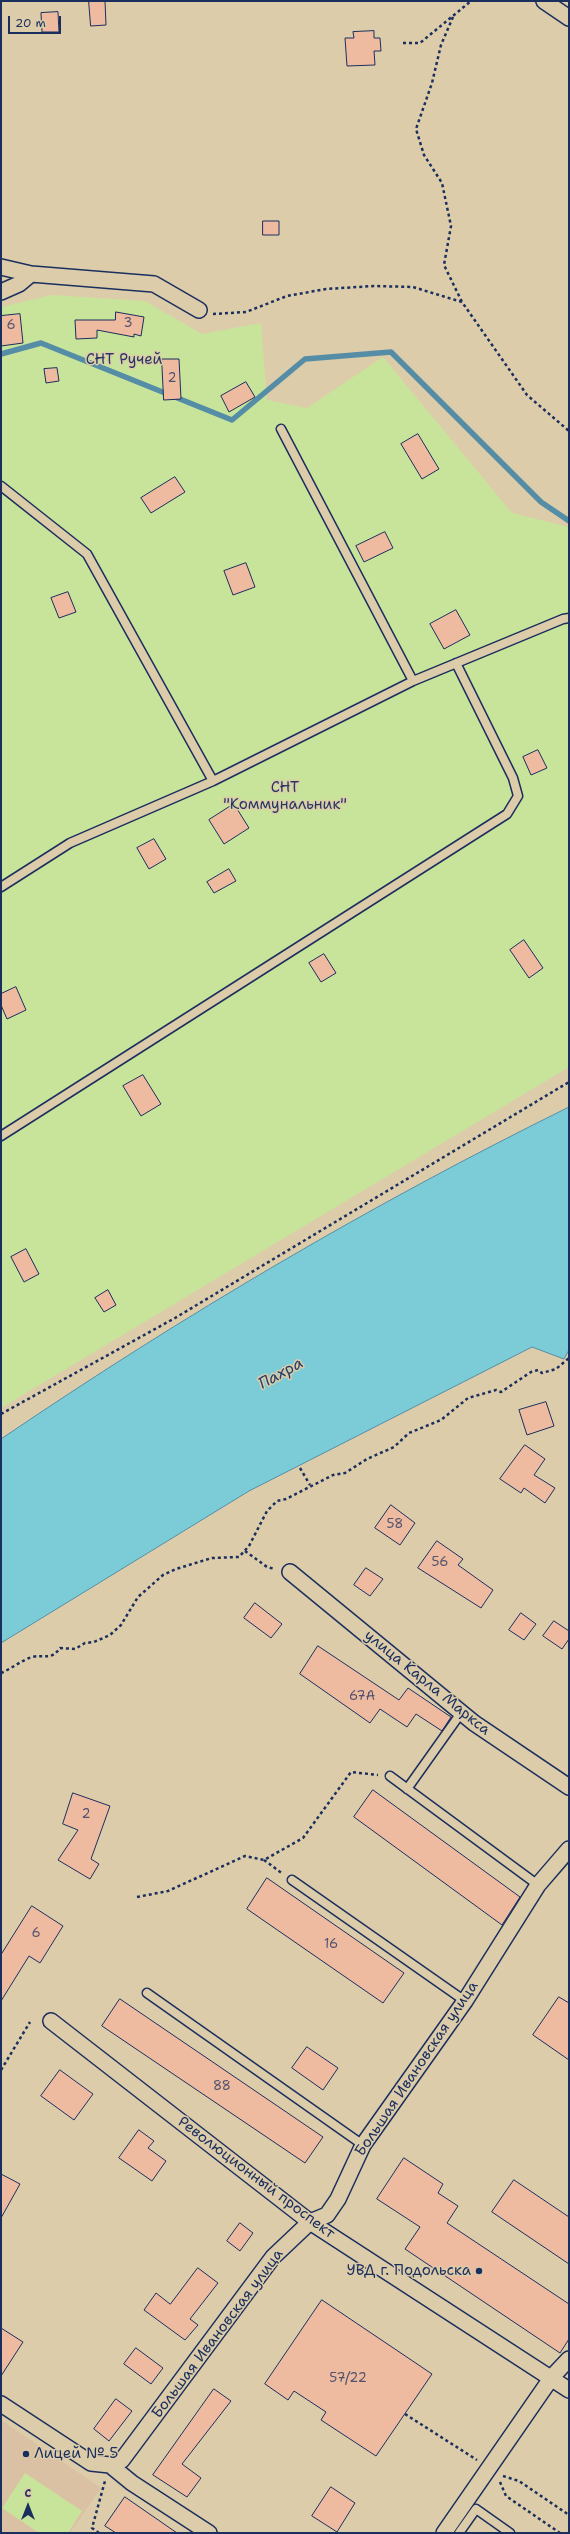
<!DOCTYPE html>
<meta charset="utf-8">
<style>
body{margin:0}
#map{position:relative;width:570px;height:2534px;overflow:hidden;background:#ddcca9;font-family:"Shantell Sans",sans-serif}
canvas{display:block}
.frame{position:absolute;inset:0;border:2px solid #1b2f5e;pointer-events:none}
.north{position:absolute;left:8px;top:2486px;width:40px;height:40px;-webkit-text-stroke:3px #ddcca9;paint-order:stroke;rotate:0deg;font-size:11px;font-weight:700;line-height:16px;text-align:center;color:#1b2f5e}
.north::after{content:'';display:block;margin:auto;width:14px;height:18px;background:#1b2f5e;clip-path:polygon(50% 0,100% 100%,50% 72%,0 100%)}
.scale{position:absolute;left:8px;top:16px;width:53px;height:18px;box-sizing:border-box;border:2px solid #1b2f5e;border-top:0;padding-left:5px;font-size:12px;line-height:14px;white-space:nowrap;color:#1b2f5e;-webkit-text-stroke:3px #ddcca9;paint-order:stroke}
</style>
<div id="map">
<canvas width="570" height="2534"></canvas>
<div class="frame"></div>
<div class="north">С</div>
<div class="scale">20 m</div>
</div>
<script>
const ctx = document.querySelector('canvas').getContext('2d');
ctx.lineJoin = 'round';
function fillPath(path, color) {
  ctx.fillStyle = color;
  ctx.fill(path, 'evenodd');
}
function strokePath(path, color, width, dash) {
  ctx.strokeStyle = color;
  ctx.lineWidth = width;
  ctx.lineCap = dash ? 'butt' : 'round';
  ctx.setLineDash(dash || []);
  ctx.stroke(path);
}
function drawText(font, color, halo, rows, align = 'center') {
  ctx.font = font + ' "Shantell Sans",sans-serif';
  ctx.lineWidth = 3;
  ctx.setLineDash([]);
  ctx.textBaseline = 'middle';
  ctx.strokeStyle = halo;
  ctx.fillStyle = color;
  for (const [text, x, y, turn = 0] of rows) {
    ctx.save();
    ctx.translate(x, y);
    ctx.rotate((+turn || 0) * Math.PI / 180);
    ctx.textAlign = isNaN(turn) ? turn : align;
    if (halo) ctx.strokeText(text, 0, 0);
    ctx.fillText(text, 0, 0);
    ctx.restore();
  }
}
fillPath(new Path2D(`
 M 1,2420 L 101,2488 L 70,2533 L 1,2533 Z`), '#dac1a3');
fillPath(new Path2D(`
 M 52,295 L 145,301 L 202,334 L 261,323 L 267,400 L 307,408 L 383,357 L 512,513 L 569,527 L 569,1067 L 1,1408 L 1,307 Z
 M 25,2473 L 82,2511 L 68,2533 L 39,2533 L 2,2508 Z`), '#c8e49b');
const water = new Path2D(`
 M 569,1107 L 569,1350 L 564,1359 L 532,1347 L 249,1491 L 1,1643 L 1,1439 C 182,1316 372,1204 569,1107 Z`);
fillPath(water, '#7cccd8');
strokePath(water, '#558da7', 1);
strokePath(new Path2D(`
 M 1,354 L 41,343 L 232,420 L 305,359 L 391,352 L 541,502 L 569,521`), '#558da7', 5.5);
const building = new Path2D(`
 M 89,1 L 105,1 L 106,25 L 91,26 Z
 M 58,12 L 59,32 L 42,32 L 41,13 Z
 M 374,31 L 374,38 L 380,38 L 381,51 L 374,51 L 375,65 L 347,66 L 345,38 L 354,38 L 353,32 Z
 M 263,221 L 279,221 L 279,235 L 263,235 Z
 M 116,312 L 144,317 L 141,336 L 134,334 L 134,337 L 97,330 L 97,338 L 76,339 L 75,320 L 115,320 Z
 M 20,314 L 23,343 L 1,346 L 1,316 Z
 M 162,359 L 179,359 L 181,399 L 164,400 Z
 M 57,368 L 59,381 L 46,383 L 44,369 Z
 M 246,382 L 255,397 L 229,412 L 221,396 Z
 M 418,434 L 439,469 L 422,479 L 401,444 Z
 M 175,477 L 185,492 L 151,513 L 141,498 Z
 M 385,532 L 393,548 L 364,562 L 356,546 Z
 M 246,563 L 255,587 L 233,595 L 224,571 Z
 M 68,592 L 76,612 L 59,618 L 51,598 Z
 M 456,610 L 470,635 L 444,649 L 430,624 Z
 M 538,750 L 547,768 L 531,775 L 523,757 Z
 M 234,804 L 249,828 L 224,844 L 209,820 Z
 M 154,839 L 166,859 L 149,869 L 137,848 Z
 M 229,869 L 236,881 L 214,893 L 207,882 Z
 M 524,940 L 543,968 L 529,978 L 510,950 Z
 M 324,954 L 336,973 L 321,982 L 309,963 Z
 M 16,987 L 26,1010 L 7,1019 L 1,1005 L 1,994 Z
 M 143,1075 L 161,1104 L 141,1116 L 123,1086 Z
 M 26,1249 L 39,1274 L 24,1282 L 11,1257 Z
 M 108,1290 L 116,1305 L 104,1312 L 95,1298 Z
 M 546,1402 L 554,1426 L 527,1435 L 519,1410 Z
 M 525,1445 L 545,1459 L 534,1475 L 555,1488 L 545,1503 L 524,1488 L 521,1493 L 500,1479 Z
 M 391,1505 L 415,1523 L 400,1545 L 375,1528 Z
 M 437,1541 L 463,1559 L 458,1565 L 493,1590 L 481,1608 L 418,1568 Z
 M 366,1568 L 383,1579 L 370,1596 L 354,1585 Z
 M 255,1603 L 282,1624 L 271,1638 L 244,1618 Z
 M 521,1613 L 536,1624 L 524,1640 L 509,1630 Z
 M 554,1621 L 569,1631 L 569,1639 L 562,1649 L 543,1636 Z
 M 318,1646 L 399,1700 L 408,1688 L 451,1717 L 442,1731 L 416,1714 L 407,1727 L 380,1709 L 370,1723 L 300,1674 Z
 M 373,1790 L 520,1897 L 502,1925 L 354,1817 Z
 M 73,1793 L 110,1806 L 91,1859 L 99,1864 L 90,1879 L 58,1860 L 78,1830 L 63,1824 Z
 M 267,1878 L 404,1973 L 383,2003 L 247,1909 Z
 M 32,1906 L 63,1926 L 40,1963 L 29,1956 L 1,2001 L 1,1955 Z
 M 559,1997 L 569,2003 L 569,2060 L 533,2035 Z
 M 120,1999 L 323,2137 L 305,2163 L 102,2026 Z
 M 307,2047 L 338,2068 L 323,2090 L 292,2068 Z
 M 60,2070 L 93,2094 L 74,2120 L 41,2096 Z
 M 139,2130 L 154,2141 L 148,2148 L 166,2161 L 152,2181 L 119,2158 Z
 M 404,2158 L 443,2184 L 438,2193 L 458,2206 L 447,2223 L 569,2304 L 569,2339 L 560,2353 L 405,2249 L 420,2227 L 377,2199 Z
 M 1,2174 L 20,2184 L 1,2218 Z
 M 514,2180 L 569,2217 L 569,2264 L 492,2212 Z
 M 240,2223 L 253,2233 L 240,2251 L 227,2241 Z
 M 198,2268 L 218,2283 L 190,2319 L 198,2325 L 185,2340 L 144,2310 L 156,2293 L 170,2304 Z
 M 322,2300 L 432,2374 L 376,2456 L 321,2420 L 326,2412 L 294,2391 L 288,2400 L 265,2384 Z
 M 1,2328 L 23,2342 L 1,2376 Z
 M 136,2348 L 163,2368 L 151,2384 L 124,2364 Z
 M 214,2389 L 231,2401 L 182,2464 L 201,2478 L 187,2497 L 153,2475 Z
 M 116,2399 L 132,2411 L 109,2441 L 94,2429 Z
 M 331,2487 L 355,2503 L 337,2532 L 312,2516 Z
 M 125,2497 L 177,2533 L 116,2533 L 105,2526 Z`);
fillPath(building, '#eebba0');
strokePath(building, '#1b2f5e', 1);
const service = new Path2D(`
 M 281,429 L 413,681
 M 1,486 L 87,554 L 213,781
 M 1,887 L 70,843 L 213,781 L 413,681 L 563,619 L 569,618
 M 1,1136 L 507,814 L 518,796 L 513,778 L 456,663
 M 390,1776 L 538,1885
 M 407,1789 L 461,1713
 M 292,1880 L 465,2001
 M 147,1993 L 363,2145
 M 459,2533 L 476,2509 L 510,2533`);
const minor = new Path2D(`
 M 544,1 L 569,18
 M 1,267 L 31,274 L 154,284 L 199,310
 M 1,292 L 19,284 L 31,274
 M 290,1572 L 474,1723 L 569,1787
 M 51,2021 L 310,2222 L 569,2390
 M 1,2404 L 91,2463 L 110,2465 L 132,2483 L 209,2533
 M 110,2465 L 122,2460 L 273,2257 L 310,2222 L 327,2215 L 338,2199 L 363,2145 L 465,2001 L 538,1885 L 569,1849
 M 444,2533 L 552,2377 L 569,2359`);
strokePath(service, '#1b2f5e', 11);
strokePath(minor, '#1b2f5e', 18);
strokePath(new Path2D(`
 M 453,17 L 441,45 L 432,83 L 416,129 L 424,155 L 442,183 L 451,226 L 444,265 L 462,302
 M 403,43 L 420,43 L 471,1
 M 213,314 L 246,312 L 287,296 L 326,289 L 374,286 L 413,287 L 462,302 L 527,395 L 569,431
 M 1,1414 L 175,1318 L 569,1082
 M 300,1468 L 310,1485
 M 245,1551 L 267,1567 L 275,1569
 M 1,1673 C 11,1669 22,1660 32,1657 C 45,1654 51,1661 60,1648 L 75,1649 L 85,1643 L 94,1642 L 110,1635 L 121,1625 L 138,1597 L 163,1575 L 176,1569 L 212,1558 L 239,1557 L 249,1546 L 267,1511 L 277,1501 L 286,1499 L 333,1475 L 345,1473 L 367,1459 L 394,1447 L 409,1433 L 441,1420 L 468,1398 L 496,1390 L 501,1392 L 531,1372 L 538,1370 L 542,1373 L 556,1369 L 569,1358
 M 264,1860 L 283,1874
 M 137,1897 L 168,1891 L 245,1856 L 264,1860 L 303,1838 L 351,1772 L 378,1775
 M 1,2070 L 30,2022
 M 405,2414 L 477,2460
 M 503,2476 L 519,2481 L 569,2515
 M 500,2482 L 506,2496 L 560,2533
 M 99,2533 L 92,2528 L 105,2481`), '#1b2f5e', 2.5, [3, 3]);
strokePath(service, '#ddcca9', 8);
strokePath(minor, '#ddcca9', 15);
for (const [x, y, r, color] of [
 [479,2271,4,"#1b2f5e"],
 [26,2454,4,"#1b2f5e"]
]) {
  const dot = new Path2D();
  dot.arc(x, y, r, 0, 2 * Math.PI);
  ctx.fillStyle = color;
  ctx.fill(dot);
  strokePath(dot, '#ddcca9', 1.5);
}
drawText('13px', '#50526e', null, [
 ["3",128,324],
 ["6",11,326],
 ["2",172,379],
 ["58",395,1525],
 ["56",440,1563],
 ["67А",362,1697],
 ["2",86,1815],
 ["6",36,1934],
 ["16",331,1945],
 ["88",222,2087],
 ["57/22",348,2379]
]);
drawText('15px', '#243861', '#ddcca9', [
 ["СНТ Ручей",124,360],
 ["СНТ",285,788],
 ["\"Коммунальник\"",285,805]
]);
drawText('15px', '#1b2f5e', '#ddcca9', [
 ["улица Карла Маркса",427,1683,39],
 ["Большая Ивановская улица",417,2069,-56],
 ["Революционный проспект",256,2178,37],
 ["Большая Ивановская улица",218,2334,-53]
]);
drawText('15px', '#1b2f5e', '#ddcca9', [
 ["УВД г. Подольска",471,2271],
 ["Лицей № 5",34,2454,"left"]
], 'right');
drawText('italic 16px', '#253f6a', '#ddcca9', [
 ["Пахра",281,1374,-29]
]);
</script>
